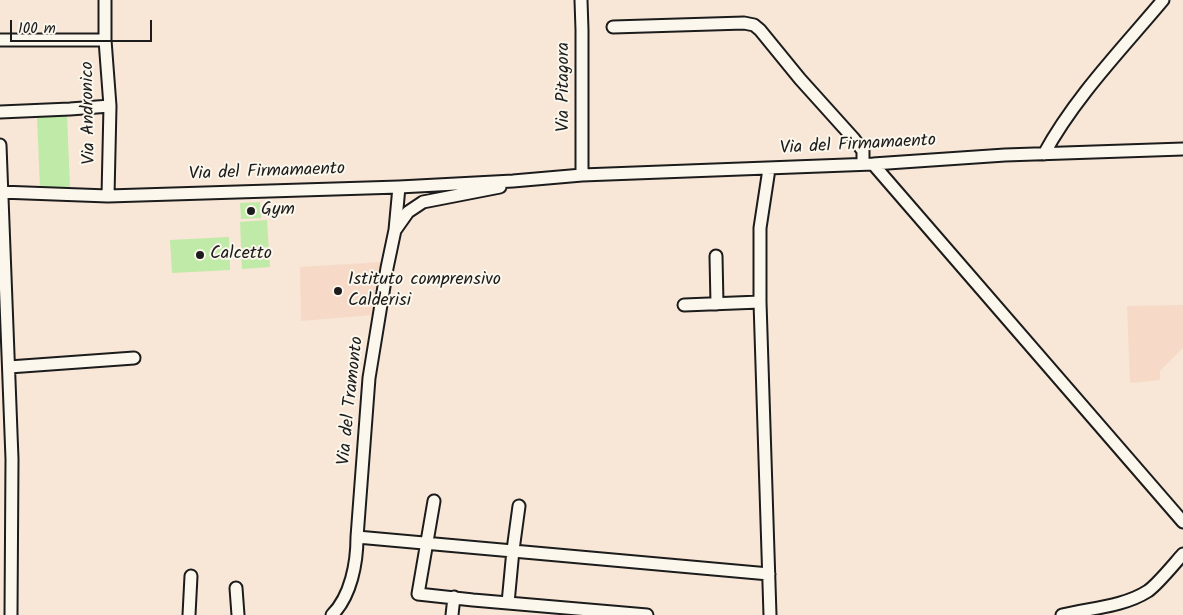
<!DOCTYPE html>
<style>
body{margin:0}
#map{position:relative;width:1183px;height:615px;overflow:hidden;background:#f8e6d6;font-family:Kalam,sans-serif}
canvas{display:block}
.scale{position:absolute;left:10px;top:20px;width:142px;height:22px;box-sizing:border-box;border:2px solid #1c1c1c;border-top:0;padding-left:6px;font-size:15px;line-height:18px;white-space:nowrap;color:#1c1c1c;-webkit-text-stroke:4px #fbf7ec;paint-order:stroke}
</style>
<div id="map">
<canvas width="1183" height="615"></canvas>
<div class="scale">100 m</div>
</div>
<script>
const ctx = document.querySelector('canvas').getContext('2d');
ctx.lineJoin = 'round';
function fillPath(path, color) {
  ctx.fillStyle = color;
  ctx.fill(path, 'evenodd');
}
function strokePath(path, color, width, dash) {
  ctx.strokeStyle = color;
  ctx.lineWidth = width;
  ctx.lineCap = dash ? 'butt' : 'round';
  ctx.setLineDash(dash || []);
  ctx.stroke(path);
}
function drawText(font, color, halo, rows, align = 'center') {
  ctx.font = font + ' Kalam,sans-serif';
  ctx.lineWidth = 4;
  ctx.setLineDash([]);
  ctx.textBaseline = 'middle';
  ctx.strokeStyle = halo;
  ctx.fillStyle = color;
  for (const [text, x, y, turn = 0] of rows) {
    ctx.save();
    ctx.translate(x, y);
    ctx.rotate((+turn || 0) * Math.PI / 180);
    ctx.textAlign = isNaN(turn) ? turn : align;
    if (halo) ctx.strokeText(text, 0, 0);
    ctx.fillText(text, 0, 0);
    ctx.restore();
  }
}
fillPath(new Path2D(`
 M 381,262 L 373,315 L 301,321 L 300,267 Z
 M 1183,305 L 1183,348 L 1160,371 L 1160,380 L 1130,383 L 1127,306 Z`), '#f6dac7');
fillPath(new Path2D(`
 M 67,115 L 70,188 L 40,188 L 37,116 Z
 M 260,202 L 261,218 L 241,219 L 240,203 Z
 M 267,220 L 270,267 L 242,269 L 240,222 Z
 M 229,237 L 230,270 L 172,273 L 170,240 Z`), '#c0eaa7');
const minor = new Path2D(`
 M 105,0 L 105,40 L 110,106 L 108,196
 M 581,0 L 582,30 L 582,175
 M 613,27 L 744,23 L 754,25 L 760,30 L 800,79 L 854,139 L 863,151 L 863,164
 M 0,40 L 105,40
 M 0,112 L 70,109 L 110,106
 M 0,145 L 12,459 L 11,615
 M 1044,154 C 1075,97 1122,49 1163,0
 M 873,164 L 1183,522
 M 769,169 L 760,228 L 760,302 L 770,615
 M 0,192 L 108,196 L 399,187 L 513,181 L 582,175 L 873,164 L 1005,155 L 1183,149
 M 396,229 L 408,212 L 423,202 L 500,187
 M 716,256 L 717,304
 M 684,305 L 760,302
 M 9,367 L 134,358
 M 434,501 L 418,594 L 473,600 L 647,615
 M 357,537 L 769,574
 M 236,588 L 238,615
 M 508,603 L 513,550 L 519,506
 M 189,615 L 191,576
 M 332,615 C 351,596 357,563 357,537 L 369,378 L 387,268 L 395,230 L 399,187
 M 452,615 L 454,597
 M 1062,615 C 1090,608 1123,607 1148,591 C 1158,584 1174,564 1183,554`);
strokePath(minor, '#1c1c1c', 15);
strokePath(minor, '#fbf7ec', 11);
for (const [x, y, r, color] of [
 [251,211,5,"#1c1c1c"],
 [200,255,5,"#1c1c1c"],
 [338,291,5,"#1c1c1c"]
]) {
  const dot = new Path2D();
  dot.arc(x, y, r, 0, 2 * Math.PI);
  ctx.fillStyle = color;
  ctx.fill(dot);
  strokePath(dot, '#fbf7ec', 2);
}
drawText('18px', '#1c1c1c', '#fbf7ec', [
 ["Via Pitagora",565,87,-90],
 ["Via Andronico",90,113,-91],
 ["Via del Firmamaento",858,146,-3],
 ["Via del Firmamaento",267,173,-2],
 ["Via del Tramonto",352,401,-84]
]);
drawText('18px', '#1c1c1c', '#fbf7ec', [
 ["Gym",261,211],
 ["Calcetto",210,255],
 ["Istituto comprensivo",348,281],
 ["Calderisi",348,302]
], 'left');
</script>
